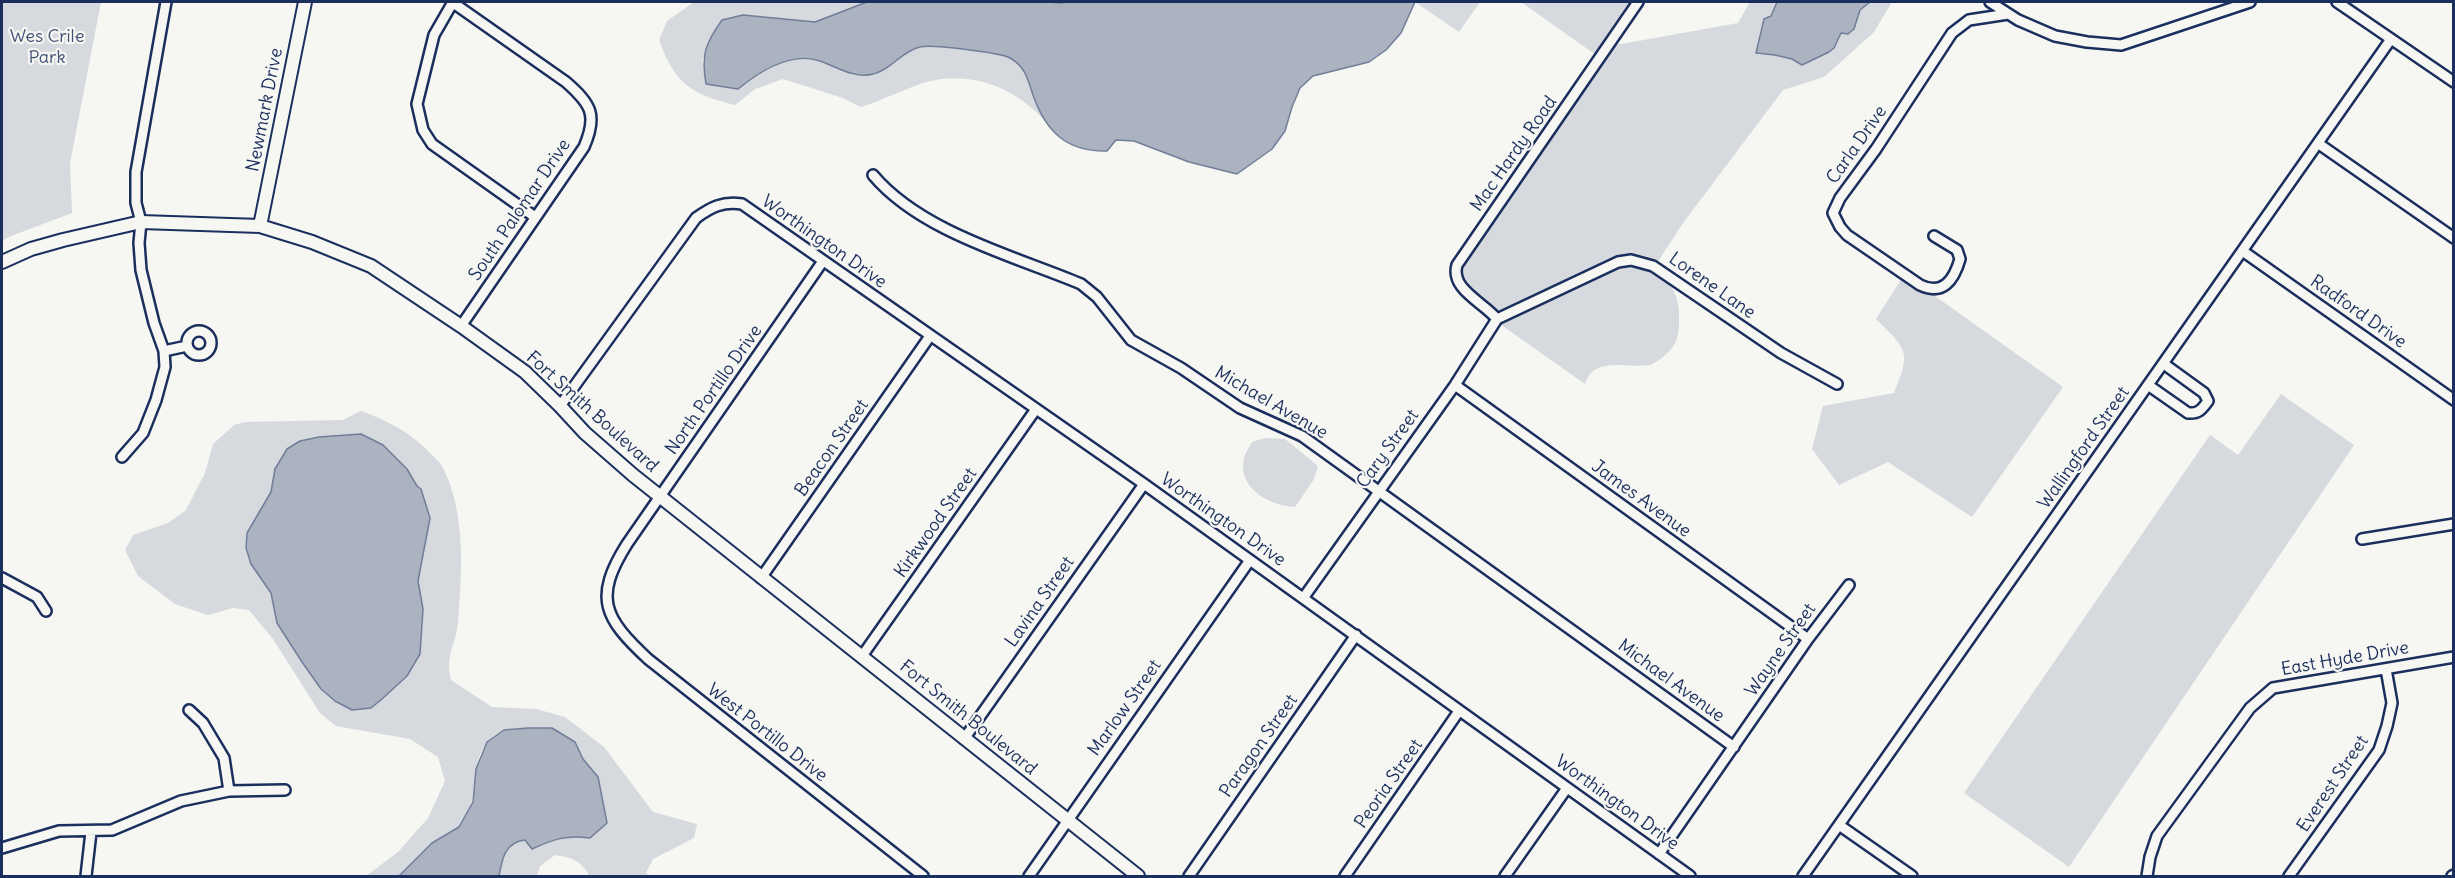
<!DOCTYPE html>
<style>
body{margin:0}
#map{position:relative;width:2455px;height:878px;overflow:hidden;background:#f6f6f2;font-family:Delius,sans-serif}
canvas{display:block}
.frame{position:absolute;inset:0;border:3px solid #1b2f5e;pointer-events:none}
</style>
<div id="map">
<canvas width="2455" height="878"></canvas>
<div class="frame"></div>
</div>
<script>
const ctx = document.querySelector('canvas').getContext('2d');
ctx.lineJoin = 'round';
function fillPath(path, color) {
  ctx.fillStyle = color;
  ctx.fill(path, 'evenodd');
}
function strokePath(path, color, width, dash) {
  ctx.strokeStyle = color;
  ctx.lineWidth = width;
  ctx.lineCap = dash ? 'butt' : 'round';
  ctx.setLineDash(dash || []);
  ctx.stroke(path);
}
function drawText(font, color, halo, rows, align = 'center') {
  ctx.font = font + ' Delius,sans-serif';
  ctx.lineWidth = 4.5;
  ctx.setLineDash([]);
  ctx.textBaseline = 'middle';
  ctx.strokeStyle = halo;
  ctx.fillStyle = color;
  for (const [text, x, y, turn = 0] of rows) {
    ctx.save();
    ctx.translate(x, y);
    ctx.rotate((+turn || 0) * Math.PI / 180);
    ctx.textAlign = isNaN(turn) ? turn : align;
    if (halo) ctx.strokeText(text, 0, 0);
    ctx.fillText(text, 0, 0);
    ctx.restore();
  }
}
fillPath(new Path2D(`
 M 2,2 L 101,2 L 70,163 L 72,213 L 11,236 L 2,241 Z
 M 694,2 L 867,2 L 815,22 L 743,15 L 723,20 L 707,42 L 702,62 L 738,89 C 760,71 791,51 821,61 C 838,67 849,74 869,74 C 885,74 902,55 917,48 C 926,44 996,52 1007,56 C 1012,58 1019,63 1022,67 C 1029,76 1030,86 1034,97 C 1037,105 1042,113 1045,121 C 1015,87 970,70 926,82 C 904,89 883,100 861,107 L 843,98 L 783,79 L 755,89 L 735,105 C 691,94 675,84 659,40 L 667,21 Z
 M 1415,2 L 1480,2 L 1459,32 Z
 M 1521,2 L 1632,2 L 1596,55 Z
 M 1750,2 L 1777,2 C 1776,14 1766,16 1762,26 C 1758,35 1759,46 1759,55 L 1769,53 L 1796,61 L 1838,40 L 1841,33 L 1857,23 C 1856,12 1863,8 1870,2 L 1892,2 L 1874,32 L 1824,77 L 1783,90 L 1683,223 L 1657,263 L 1631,256 L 1616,258 L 1498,313 C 1487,300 1456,287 1461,268 L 1616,45 L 1738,23 Z
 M 1632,265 C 1665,270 1681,289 1679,322 C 1679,330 1678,341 1672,348 C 1669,353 1656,363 1650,365 C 1628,369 1594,355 1585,384 L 1500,324 L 1620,267 Z
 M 1902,278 L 1917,288 L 1932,294 L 2063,387 L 1972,517 L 1888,462 L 1839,485 L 1812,449 L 1823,406 L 1894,393 C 1911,352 1908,350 1876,319 Z
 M 2281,394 L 2354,445 L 2069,867 L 1964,793 L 2210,435 L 2238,455 Z
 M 361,411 C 388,421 410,432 431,454 C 435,458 440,462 443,468 C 466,514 462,572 458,622 C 456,646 445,653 451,680 L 492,707 L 536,709 L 565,717 L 604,747 L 653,812 L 697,824 L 694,838 L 653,859 L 646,873 L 650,876 L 589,876 C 583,861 570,857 555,855 L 540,866 L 537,876 L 499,876 C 502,859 505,843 525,840 L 532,849 C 553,840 567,835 589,838 L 598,777 L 583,759 L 575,742 C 535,730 485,711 476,771 C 472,791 475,810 459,827 C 452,834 440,837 432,844 C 420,853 410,865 399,876 L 366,876 L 398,852 L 428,818 L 445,781 L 438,757 L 410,739 L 336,726 L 320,713 L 273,639 L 249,610 L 233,608 L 208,615 L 175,604 L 138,576 L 125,550 L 133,535 L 168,523 L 186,510 L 205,473 L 213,444 L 234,425 L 245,422 L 343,420 ZM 361,434 L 407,469 L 417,486 L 430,518 L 418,581 L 423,609 L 420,654 L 407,676 L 371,708 L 321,689 L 291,643 L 275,606 L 271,593 L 251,564 L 247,533 L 271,492 L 275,469 L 300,441 L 319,437 Z
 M 1265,438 L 1285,439 L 1318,466 L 1314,479 L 1295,507 C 1270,506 1237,488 1244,459 C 1245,453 1249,447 1252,442 Z`), '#d6d9dd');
const water = new Path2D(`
 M 867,2 L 1049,2 L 1061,3 L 1068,2 L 1415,2 L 1401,33 L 1386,50 L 1369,62 L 1313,76 L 1300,88 L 1292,107 L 1285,131 L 1272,149 L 1237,174 L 1189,162 L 1134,141 L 1116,140 L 1107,151 C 1067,152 1046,132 1033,95 C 1028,80 1026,67 1010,58 C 1002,53 931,44 920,47 C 902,51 891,70 873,74 C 855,79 837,67 820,61 C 791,51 760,71 738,89 L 706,84 C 701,54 705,44 722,20 L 743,15 L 815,22 Z
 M 1777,2 L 1870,2 L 1860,10 L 1854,29 L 1848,34 L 1841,33 L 1834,48 L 1829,52 L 1802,65 L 1792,59 L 1775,55 L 1756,53 L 1764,19 L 1771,16 Z
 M 361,434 L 383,445 L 407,469 L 417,486 L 421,489 L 430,518 L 418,581 L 423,609 L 420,654 L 407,676 L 382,699 L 371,708 L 352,710 L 335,701 L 321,689 L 302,662 L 277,623 L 271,593 L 251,564 L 246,548 L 247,533 L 271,492 L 275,469 L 287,449 L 300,441 L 319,437 Z
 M 528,728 L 552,728 L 575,742 L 583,759 L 598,777 L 607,823 L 590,838 C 565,835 554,839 532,849 L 525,840 C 505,842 502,859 499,876 L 399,876 L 432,843 L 459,827 L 473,802 L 476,769 L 487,742 L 504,730 Z`);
fillPath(water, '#abb2c0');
strokePath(water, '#717e99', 1.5);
const minor = new Path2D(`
 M 452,2 L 566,82 C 591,104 598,115 584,147 L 461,326
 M 453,2 L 434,35 L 417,104 L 423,130 L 432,144 L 535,217
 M 1990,2 L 2018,20 L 2055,36 L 2087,42 L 2121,45 L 2250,2
 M 2337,2 L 2454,82
 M 2319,144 L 2454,238
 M 873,175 C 921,232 1014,256 1081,284 L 1097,297 L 1131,340 L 1181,368 L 1240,408 L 1302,436 L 1734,747
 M 1934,236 L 1957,250 L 1960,259 C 1954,280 1943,296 1920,285 L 1847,235 L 1840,227 L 1833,213 L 1840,198 L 1876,149 L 1952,33 L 1969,20 L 2008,14
 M 2244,252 L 2454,400
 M 823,261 L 627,544 C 593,598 604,618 648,659 L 923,876
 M 1497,319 C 1483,302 1450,289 1457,265 L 1638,2
 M 1497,319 L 1618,262 L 1631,260 L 1653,266 L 1781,353 L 1837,384
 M187 343a12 12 0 1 1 24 0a12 12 0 1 1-24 0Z
 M 164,351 L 187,346
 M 1455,385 L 1808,639
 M 2148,385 L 2188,413 C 2199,414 2202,409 2208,401 L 2204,393 L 2164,364
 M 560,406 L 696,218 C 711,207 723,201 742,204 L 1144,484 L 1690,876
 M 122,457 L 143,433 L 156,400 L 165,367 L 164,351 L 154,323 L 141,270 L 139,243 L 141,222 L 136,203 L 136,172 L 166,2
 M 2362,539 L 2454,524
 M 2,578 L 37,597 L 46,611
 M 761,578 L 930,336
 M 1304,597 L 1455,385 L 1497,319
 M 862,656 L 1036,409
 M 189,710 L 203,723 L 224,758 L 229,791
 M 964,739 L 1144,484
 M 1839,825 L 1912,876
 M 2,848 L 59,831 L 112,830 L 181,801 L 229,791 L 285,790
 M 1659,854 L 1808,639 L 1849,585
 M 86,876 L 91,832
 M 1029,876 L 1250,560
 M 1189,876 L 1356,635
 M 1345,876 L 1459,711
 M 1505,876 L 1567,788
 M 1803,876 L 2391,39
 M 2147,876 L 2150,857 L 2157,836 L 2250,708 L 2273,688 L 2454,657
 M 2289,876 L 2379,750 L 2387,726 L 2392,703 L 2386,669
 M 2452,876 L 2454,875`);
const tertiary = new Path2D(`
 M 260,226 L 305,2
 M 2,262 L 31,249 L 63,240 L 141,222 L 260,226 L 312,242 L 371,266 L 461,326 L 525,372 L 560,406 L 585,433 L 633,475 L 1138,876`);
strokePath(minor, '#1b2f5e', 14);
strokePath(tertiary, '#1b2f5e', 16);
strokePath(minor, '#f6f6f2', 9);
strokePath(tertiary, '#f6f6f2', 12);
drawText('18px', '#405177', '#f6f6f2', [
 ["Wes Crile",47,37],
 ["Park",47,58]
]);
drawText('18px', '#1b2f5e', '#f6f6f2', [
 ["Newmark Drive",265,110,-79],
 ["Carla Drive",1857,145,-55],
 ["Mac Hardy Road",1514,154,-55],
 ["South Palomar Drive",520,210,-56],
 ["Worthington Drive",824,242,35],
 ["Lorene Lane",1712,286,35],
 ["Radford Drive",2358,312,35],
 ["North Portillo Drive",714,390,-55],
 ["Michael Avenue",1271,403,30],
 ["Fort Smith Boulevard",592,412,42],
 ["Beacon Street",832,448,-55],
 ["Wallingford Street",2084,448,-55],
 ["Cary Street",1388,449,-54],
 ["James Avenue",1641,499,36],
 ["Worthington Drive",1223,520,35],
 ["Kirkwood Street",936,523,-55],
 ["Lavina Street",1040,602,-55],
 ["Wayne Street",1781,650,-55],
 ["East Hyde Drive",2345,659,-10],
 ["Michael Avenue",1671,681,36],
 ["Marlow Street",1125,708,-55],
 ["Fort Smith Boulevard",968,718,39],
 ["West Portillo Drive",767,733,38],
 ["Paragon Street",1259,746,-55],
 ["Peoria Street",1389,784,-55],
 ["Everest Street",2333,784,-56],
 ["Worthington Drive",1617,803,36]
]);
</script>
